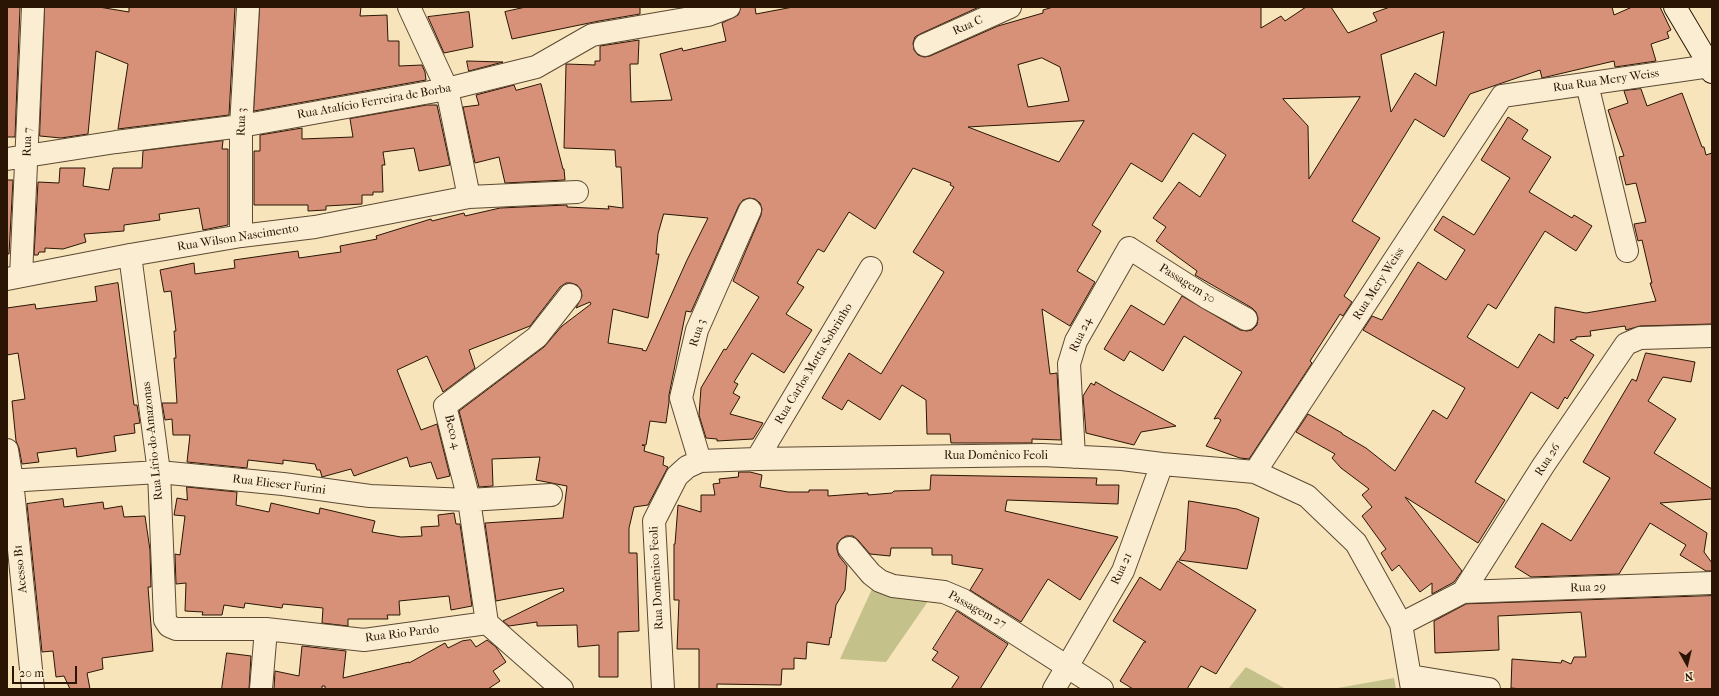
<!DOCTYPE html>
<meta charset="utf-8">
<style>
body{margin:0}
#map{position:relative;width:1719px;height:696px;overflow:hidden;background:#f7e4ba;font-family:"IM FELL French Canon",serif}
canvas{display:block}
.frame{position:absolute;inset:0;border:8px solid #2a1504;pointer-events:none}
.north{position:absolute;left:1667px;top:644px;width:40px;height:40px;-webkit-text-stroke:3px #faedd2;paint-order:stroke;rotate:172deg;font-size:11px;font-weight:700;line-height:16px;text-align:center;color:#2a1504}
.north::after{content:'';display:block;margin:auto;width:14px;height:18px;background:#2a1504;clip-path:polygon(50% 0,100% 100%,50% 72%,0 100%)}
.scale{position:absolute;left:12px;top:666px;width:65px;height:18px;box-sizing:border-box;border:2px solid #2a1504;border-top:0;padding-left:5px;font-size:12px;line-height:14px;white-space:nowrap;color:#2a1504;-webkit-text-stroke:3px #faedd2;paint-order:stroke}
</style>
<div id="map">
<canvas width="1719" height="696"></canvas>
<div class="frame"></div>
<div class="north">N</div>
<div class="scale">20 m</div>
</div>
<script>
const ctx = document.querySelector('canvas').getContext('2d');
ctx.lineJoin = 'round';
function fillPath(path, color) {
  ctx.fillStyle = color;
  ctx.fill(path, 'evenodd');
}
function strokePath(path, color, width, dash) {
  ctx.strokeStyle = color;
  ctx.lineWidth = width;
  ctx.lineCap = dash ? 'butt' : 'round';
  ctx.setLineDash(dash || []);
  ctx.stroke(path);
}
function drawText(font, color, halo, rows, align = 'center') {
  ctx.font = font + ' "IM FELL French Canon",serif';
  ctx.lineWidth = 3;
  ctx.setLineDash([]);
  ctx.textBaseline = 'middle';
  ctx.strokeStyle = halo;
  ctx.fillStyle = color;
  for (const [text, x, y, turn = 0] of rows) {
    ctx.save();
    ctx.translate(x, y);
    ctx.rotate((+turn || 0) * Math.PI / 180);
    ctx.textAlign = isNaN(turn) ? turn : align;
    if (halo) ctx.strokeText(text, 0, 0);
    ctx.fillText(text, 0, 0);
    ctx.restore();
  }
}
fillPath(new Path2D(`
 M 872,589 L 931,597 L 886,662 L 840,659 Z
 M 1246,667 L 1286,689 L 1228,689 Z
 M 1394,678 L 1396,689 L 1332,689 Z`), '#c4c28a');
const building = new Path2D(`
 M 7,7 L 20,7 L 15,137 L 7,137 Z
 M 45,7 L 99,7 L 129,12 L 129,7 L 235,7 L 229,115 L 118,129 L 128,64 L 96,51 L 88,134 L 61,138 L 40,136 Z
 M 260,7 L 361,7 L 360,16 L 387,15 L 388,41 L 399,41 L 399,66 L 422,65 L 425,72 L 426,80 L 254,111 Z
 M 526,7 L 640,7 L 640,14 L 599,21 L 512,39 L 505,12 Z
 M 741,7 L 755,7 L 756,14 L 793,7 L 979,7 L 920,34 L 915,37 L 913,43 L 914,50 L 918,55 L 924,57 L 930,56 L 998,26 L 1043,13 L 1043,10 L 1053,7 L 1261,7 L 1261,28 L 1281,16 L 1285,21 L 1306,7 L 1331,7 L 1348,33 L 1377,21 L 1373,13 L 1390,7 L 1612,7 L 1614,15 L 1632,7 L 1660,7 L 1671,30 L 1667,32 L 1669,38 L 1651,44 L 1656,61 L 1615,67 L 1614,61 L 1542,78 L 1540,70 L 1470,94 L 1444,137 L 1415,119 L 1352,221 L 1380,238 L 1344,296 L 1352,302 L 1343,316 L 1340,314 L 1310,361 L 1312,363 L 1249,459 L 1240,458 L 1206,446 L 1221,420 L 1218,418 L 1214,419 L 1242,372 L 1184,336 L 1163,371 L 1130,351 L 1124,361 L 1104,349 L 1131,305 L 1164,325 L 1182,296 L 1240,330 L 1247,331 L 1252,330 L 1257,325 L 1258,318 L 1256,312 L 1252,308 L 1195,275 L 1197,271 L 1156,241 L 1166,227 L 1153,218 L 1179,182 L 1200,197 L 1226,155 L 1193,133 L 1162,182 L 1131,163 L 1092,225 L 1101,231 L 1077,271 L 1095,282 L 1070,326 L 1042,309 L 1050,374 L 1057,373 L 1061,440 L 1032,439 L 1032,443 L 951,443 L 950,434 L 927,434 L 926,400 L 902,385 L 880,420 L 848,400 L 842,410 L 822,398 L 849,353 L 881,374 L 944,272 L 913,252 L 954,187 L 950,185 L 951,183 L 913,168 L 875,229 L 849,212 L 824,252 L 818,249 L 797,283 L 804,287 L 786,314 L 812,330 L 784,373 L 752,353 L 734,382 L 738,384 L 733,393 L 740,397 L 730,414 L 763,423 L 753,439 L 717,441 L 717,439 L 706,438 L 699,415 L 701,388 L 724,349 L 726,350 L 759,297 L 733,281 L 761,215 L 762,209 L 760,203 L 755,199 L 749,198 L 743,200 L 739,205 L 691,312 L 686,311 L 669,395 L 669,402 L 666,423 L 650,421 L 646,445 L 642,445 L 645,446 L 644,451 L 664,457 L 663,465 L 668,467 L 648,505 L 634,507 L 629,528 L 629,553 L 637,553 L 639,631 L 618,632 L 618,677 L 599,677 L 599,645 L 578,647 L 577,625 L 537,626 L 537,622 L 509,626 L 503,621 L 564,591 L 563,588 L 496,601 L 485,523 L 563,518 L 567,486 L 536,480 L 540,457 L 492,459 L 493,486 L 479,487 L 459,411 L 544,347 L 562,326 L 591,304 L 590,302 L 576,308 L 582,296 L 581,290 L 577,285 L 571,283 L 566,283 L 560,287 L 530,326 L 469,350 L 475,368 L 443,392 L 427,356 L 397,370 L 421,430 L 437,424 L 450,476 L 437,479 L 431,462 L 410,467 L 407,457 L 354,476 L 351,469 L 322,477 L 320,470 L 317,470 L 315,464 L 283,460 L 283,464 L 248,460 L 247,468 L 187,462 L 190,435 L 173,435 L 172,419 L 165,420 L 162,403 L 177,403 L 174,358 L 176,358 L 174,331 L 176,331 L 171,291 L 164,292 L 160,270 L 194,263 L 195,274 L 235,268 L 234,260 L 283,253 L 298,251 L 299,258 L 341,252 L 340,246 L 377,239 L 376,236 L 431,219 L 432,221 L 464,213 L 465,216 L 500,208 L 567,205 L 567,207 L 609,209 L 608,206 L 623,208 L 621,167 L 616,167 L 615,150 L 564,148 L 566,64 L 595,65 L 595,61 L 600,61 L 600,46 L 639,40 L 638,64 L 630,64 L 631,102 L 672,100 L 660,54 L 682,48 L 683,51 L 726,41 L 722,23 L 738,15 ZM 1444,32 L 1436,86 L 1415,73 L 1391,112 L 1381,55 ZM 1042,58 L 1060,67 L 1069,101 L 1028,107 L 1018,65 ZM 1360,97 L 1309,179 L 1308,126 L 1283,99 ZM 1084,121 L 1059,162 L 968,127 L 985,126 ZM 664,214 L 708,218 L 687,260 L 646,351 L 642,350 L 643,349 L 608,343 L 613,309 L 648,318 L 659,254 L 656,254 L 658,234 Z
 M 469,12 L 473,47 L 444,53 L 428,17 Z
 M 467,61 L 503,62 L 469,71 Z
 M 541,84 L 563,169 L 564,169 L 565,180 L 505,183 L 499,157 L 475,163 L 463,107 L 479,105 L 476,95 L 514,85 L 516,90 Z
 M 1641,89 L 1647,106 L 1682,93 L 1702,147 L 1704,147 L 1706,155 L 1712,153 L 1712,324 L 1640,326 L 1626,330 L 1625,326 L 1590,331 L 1591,336 L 1576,337 L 1576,339 L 1570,340 L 1594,355 L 1567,399 L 1565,397 L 1558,409 L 1531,392 L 1500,442 L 1475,482 L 1505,500 L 1478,543 L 1405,497 L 1462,571 L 1454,582 L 1432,594 L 1432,583 L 1420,592 L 1399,565 L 1392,571 L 1381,553 L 1386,549 L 1362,516 L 1372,507 L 1362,495 L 1369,489 L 1341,468 L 1332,458 L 1335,454 L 1296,432 L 1308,414 L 1342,433 L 1342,434 L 1366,448 L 1395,471 L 1433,410 L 1447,419 L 1465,388 L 1363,330 L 1372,316 L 1382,320 L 1418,262 L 1446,280 L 1465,250 L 1434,230 L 1443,216 L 1474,235 L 1510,178 L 1481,160 L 1508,117 L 1528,130 L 1522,139 L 1551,157 L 1529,192 L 1572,218 L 1574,215 L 1592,226 L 1576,251 L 1545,231 L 1496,309 L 1488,304 L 1467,337 L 1518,368 L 1539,334 L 1554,343 L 1555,307 L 1586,313 L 1656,301 L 1650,283 L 1652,283 L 1642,240 L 1638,241 L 1634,224 L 1646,222 L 1636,183 L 1626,185 L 1619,157 L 1624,156 L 1608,110 L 1628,103 L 1624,91 Z
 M 427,105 L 437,105 L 450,165 L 419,171 L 414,148 L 383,152 L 385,165 L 382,165 L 383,192 L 373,192 L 373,195 L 362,195 L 362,204 L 326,206 L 326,210 L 308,211 L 308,205 L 254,205 L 254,151 L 260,151 L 260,135 L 302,128 L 302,139 L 353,137 L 350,119 Z
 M 223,141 L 222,149 L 228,149 L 228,225 L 203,230 L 199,208 L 159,214 L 160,220 L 124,225 L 124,231 L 84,234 L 86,242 L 63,249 L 45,248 L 45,252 L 39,252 L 38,255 L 34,255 L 38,182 L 59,183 L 60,168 L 85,168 L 83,186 L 109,190 L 113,168 L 142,168 L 143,151 Z
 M 7,180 L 13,180 L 9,254 L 7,254 Z
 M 118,283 L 134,405 L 137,405 L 140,423 L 134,424 L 135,433 L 114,436 L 116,451 L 77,457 L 76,448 L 37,453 L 39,462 L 22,464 L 19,448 L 16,441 L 12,401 L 25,399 L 18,353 L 7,355 L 7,308 L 35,304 L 36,309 L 97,301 L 95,287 Z
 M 1646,353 L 1695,362 L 1691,382 L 1663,377 L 1648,401 L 1676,419 L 1654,453 L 1712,489 L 1712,499 L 1660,503 L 1707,533 L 1704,552 L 1712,563 L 1712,571 L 1706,571 L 1680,555 L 1686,545 L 1650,523 L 1619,574 L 1531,577 L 1515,567 L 1542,523 L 1571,541 L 1610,478 L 1583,462 L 1632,379 L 1636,381 Z
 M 1096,382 L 1113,392 L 1176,426 L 1141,432 L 1134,445 L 1086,433 L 1083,396 L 1091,383 L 1094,385 Z
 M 739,472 L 750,472 L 762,475 L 760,487 L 788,492 L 809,492 L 809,490 L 828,490 L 828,496 L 868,493 L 868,495 L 892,493 L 894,491 L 930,490 L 931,475 L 1097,478 L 1096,485 L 1119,485 L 1118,504 L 1007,500 L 1005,511 L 1118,537 L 1080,600 L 1048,579 L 1021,622 L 970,590 L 983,569 L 952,564 L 952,555 L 932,555 L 932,548 L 891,548 L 890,556 L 870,554 L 858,540 L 853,536 L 846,536 L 841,539 L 837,544 L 837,550 L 839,556 L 847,566 L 845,590 L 836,605 L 831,638 L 830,637 L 829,645 L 807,642 L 806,659 L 794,658 L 794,669 L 782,669 L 781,685 L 717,684 L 717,689 L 699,689 L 699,649 L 677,649 L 679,600 L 674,600 L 674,544 L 675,544 L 678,505 L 701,512 L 701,495 L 715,495 L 713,484 L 720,483 L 719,479 L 738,477 Z
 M 187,487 L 237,492 L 236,505 L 269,512 L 271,503 L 319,514 L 320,508 L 375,521 L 372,532 L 401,537 L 422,536 L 421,527 L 439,526 L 438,515 L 454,513 L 456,524 L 460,524 L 472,606 L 451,610 L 449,596 L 399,601 L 400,615 L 387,615 L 388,619 L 348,619 L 348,626 L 322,623 L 323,608 L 283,604 L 282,608 L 245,603 L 244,608 L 224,605 L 222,615 L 202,615 L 203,612 L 185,611 L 186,583 L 176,584 L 175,554 L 180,555 L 185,516 L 174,515 L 177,498 L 187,500 Z
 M 63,499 L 64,507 L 103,502 L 104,509 L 122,506 L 124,517 L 145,516 L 150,550 L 151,587 L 148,587 L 153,651 L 102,658 L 103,669 L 87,673 L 90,689 L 70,689 L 64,676 L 56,677 L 53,651 L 42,652 L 27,504 Z
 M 1189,501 L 1237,509 L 1259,518 L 1247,569 L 1179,560 L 1185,551 Z
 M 1178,561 L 1256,610 L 1216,674 L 1201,666 L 1187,689 L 1133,689 L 1120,681 L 1144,642 L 1146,642 L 1113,621 L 1140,577 L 1160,590 Z
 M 1712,596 L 1712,689 L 1522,689 L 1511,688 L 1512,659 L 1561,663 L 1562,660 L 1571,664 L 1574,657 L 1586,657 L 1581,612 L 1498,616 L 1499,650 L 1435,653 L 1434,621 L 1466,604 Z
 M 957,611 L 1008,644 L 980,689 L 951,689 L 959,677 L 932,660 L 938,652 L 933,649 Z
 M 471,640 L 476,647 L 487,640 L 496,647 L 506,662 L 493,671 L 500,681 L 488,689 L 325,689 L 325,686 L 322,686 L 322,689 L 274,689 L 275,671 L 299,676 L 302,646 L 346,651 L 343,678 L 409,662 L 409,663 L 445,643 L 448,648 L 462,641 Z
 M 227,653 L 251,656 L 249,689 L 222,689 Z`);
fillPath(building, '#d69178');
strokePath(building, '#2a1504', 1);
const minor = new Path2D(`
 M 409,7 L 447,89 L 469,197
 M 925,45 L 1010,7
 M 1587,84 L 1627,251
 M 7,159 L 116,142 L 241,126 L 447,89 L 536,67 L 592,35 L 708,15 L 729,7
 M 241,236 L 241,126 L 248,7
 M 130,255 L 159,472 L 165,620 L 169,626 L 176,629 L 266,629 L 364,640 L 487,623 L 562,689
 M 21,276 L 33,7
 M 7,279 L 130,255 L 241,236 L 315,227 L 469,197 L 577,192
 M 7,450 L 12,480 L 33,689
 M 1074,457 L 1069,364 L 1076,341 L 1129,248 L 1206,297 L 1246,319
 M 757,459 L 871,268
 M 700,461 L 681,398 L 697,330 L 750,210
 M 1255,472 L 1502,96 L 1710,66
 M 7,481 L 159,472 L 283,484 L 370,496 L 469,500 L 551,495
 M 849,548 L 871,574 L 880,581 L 893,586 L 944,592 L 963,600 L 1102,689
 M 1463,592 L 1712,583
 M 487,623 L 469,500 L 445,406 L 537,337 L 570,295
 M 1401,624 L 1463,592 L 1543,466 L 1626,344 L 1640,338 L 1712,336
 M 1410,676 L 1489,689
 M 261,689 L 266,629
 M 663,689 L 654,521 L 677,476 L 687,467 L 700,461 L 757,459 L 1042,455 L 1122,459 L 1162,464 L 1255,472 L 1307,496 L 1356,543 L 1401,624 L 1412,689
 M 1054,689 L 1123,571 L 1162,464`);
const secondary = new Path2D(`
 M 1675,7 L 1710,66 L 1712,72`);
strokePath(minor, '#5d4932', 24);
strokePath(secondary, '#2a1504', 24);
strokePath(minor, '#faedd2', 22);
strokePath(secondary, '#faedd2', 22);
drawText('12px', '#2a1504', '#faedd2', [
 ["Rua C",968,26,-24],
 ["Rua Rua Mery Weiss",1606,81,-8],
 ["Rua Atalício Ferreira de Borba",374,102,-10],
 ["Rua 3",242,122,-88],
 ["Rua 7",28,142,-88],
 ["Rua Wilson Nascimento",238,238,-9],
 ["Passagem 30",1187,284,32],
 ["Rua Mery Weiss",1379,284,-57],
 ["Rua 3",698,333,-72],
 ["Rua 24",1081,335,-65],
 ["Rua Carlos Motta Sobrinho",814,364,-59],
 ["Beco 4",452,432,76],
 ["Rua Lírio-do-Amazonas",153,441,-96],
 ["Rua Domênico Feoli",996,456],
 ["Rua 26",1548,460,-57],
 ["Rua Elieser Furini",279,485,7],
 ["Acesso B1",21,569,-96],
 ["Rua 21",1122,569,-65],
 ["Rua Domênico Feoli",657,578,-93],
 ["Rua 29",1588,588,-2],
 ["Passagem 27",977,610,29],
 ["Rua Rio Pardo",402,634,-7]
]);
</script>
